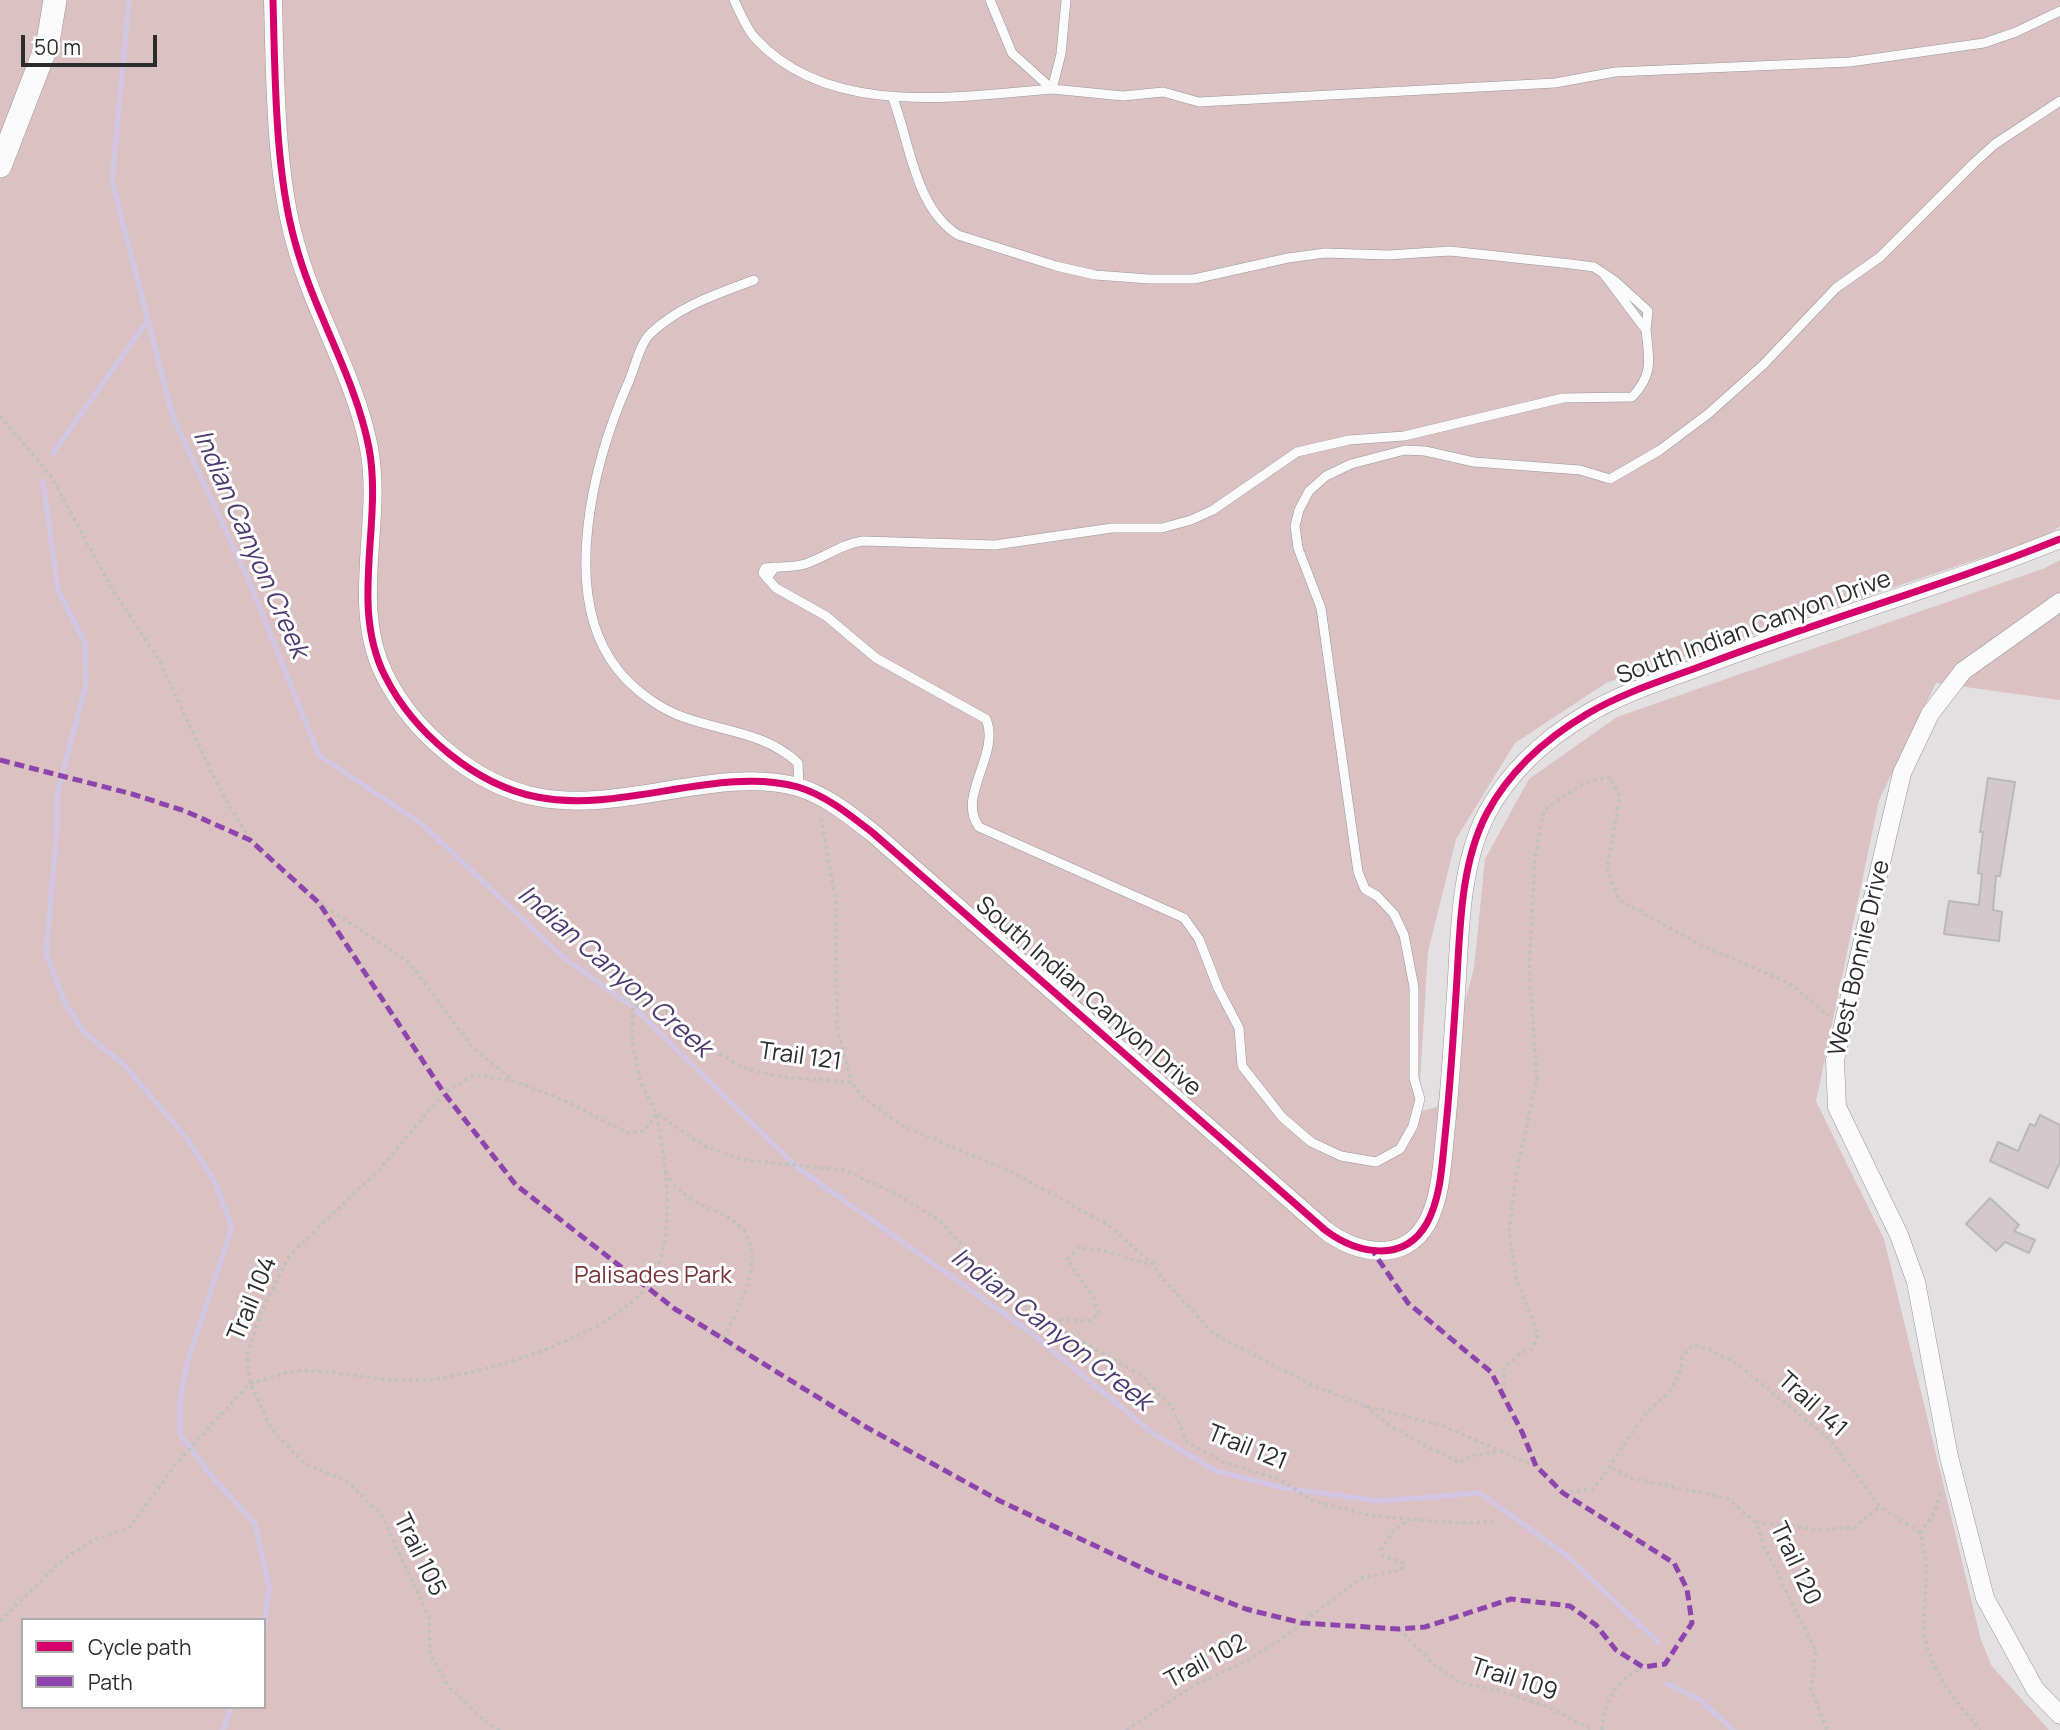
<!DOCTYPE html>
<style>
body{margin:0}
#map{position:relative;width:2060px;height:1730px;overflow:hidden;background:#e2e0e1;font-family:Manrope,sans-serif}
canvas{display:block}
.legend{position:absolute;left:21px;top:1618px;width:245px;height:91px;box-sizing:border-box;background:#fff;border:2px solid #ababab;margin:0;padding:9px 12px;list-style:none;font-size:21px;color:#2d2c2c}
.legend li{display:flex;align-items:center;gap:14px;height:35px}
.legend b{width:35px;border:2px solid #ababab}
.scale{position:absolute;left:21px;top:35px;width:136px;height:32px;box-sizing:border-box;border:4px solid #2d2c2c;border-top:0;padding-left:9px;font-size:21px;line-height:24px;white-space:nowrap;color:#2d2c2c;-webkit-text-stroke:5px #fff;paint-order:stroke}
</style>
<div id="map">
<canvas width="2060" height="1730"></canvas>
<ul class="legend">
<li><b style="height:9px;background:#d6006c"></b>Cycle path</li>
<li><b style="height:9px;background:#8e44ad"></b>Path</li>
</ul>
<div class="scale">50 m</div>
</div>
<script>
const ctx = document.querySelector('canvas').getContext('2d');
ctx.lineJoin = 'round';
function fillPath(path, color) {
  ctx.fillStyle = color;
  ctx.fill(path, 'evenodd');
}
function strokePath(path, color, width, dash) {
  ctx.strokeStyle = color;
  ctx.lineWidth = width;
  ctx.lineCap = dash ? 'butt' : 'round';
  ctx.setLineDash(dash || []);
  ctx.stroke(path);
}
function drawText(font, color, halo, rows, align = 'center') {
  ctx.font = font + ' Manrope,sans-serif';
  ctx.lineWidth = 6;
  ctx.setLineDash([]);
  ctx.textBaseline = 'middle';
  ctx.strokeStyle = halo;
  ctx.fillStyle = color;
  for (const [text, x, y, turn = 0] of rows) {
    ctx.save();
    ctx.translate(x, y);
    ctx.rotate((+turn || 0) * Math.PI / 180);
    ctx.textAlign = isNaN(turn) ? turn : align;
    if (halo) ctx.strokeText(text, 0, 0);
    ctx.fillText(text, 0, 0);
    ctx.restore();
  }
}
fillPath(new Path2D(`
 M 0,0 L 2060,0 L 2060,526 L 2044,537 L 1606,683 L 1515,743 L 1456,839 L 1428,952 L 1418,1112 L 1437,1107 L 1474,968 L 1485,859 L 1529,779 L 1617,717 L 2045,568 L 2060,560 L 2060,700 L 1936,683 L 1879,800 L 1816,1101 L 1884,1239 L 1981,1640 L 1991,1665 L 2049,1730 L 0,1730 ZM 23,1620 L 264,1620 L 264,1707 L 23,1707 Z`), '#dcc1c2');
strokePath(new Path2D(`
 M 129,0 L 112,181 L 173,417 L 249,581 L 319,755 L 423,825 L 564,958 L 633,1007 L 798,1168 L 1027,1330 L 1154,1434 L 1216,1471 L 1284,1488 L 1379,1501 L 1480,1493 L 1566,1555 L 1659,1643
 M 53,453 L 148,320
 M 43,481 L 58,590 L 85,643 L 86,684 L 57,795 L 57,830 L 46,953 L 65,1003 L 85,1033 L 124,1065 L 188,1140 L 215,1182 L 232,1227 L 188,1360 L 180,1399 L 180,1434 L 209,1473 L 255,1524 L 269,1587 L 264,1629
 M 1667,1684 L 1699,1699 L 1733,1730
 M 223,1730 L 231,1707`), '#d1c7e5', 5);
const building = new Path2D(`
 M 1988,778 L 2015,782 L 2000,876 L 1996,876 L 1993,910 L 2002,912 L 1999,941 L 1944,934 L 1949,901 L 1979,905 L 1982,874 L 1978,873 L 1983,832 L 1980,832 Z
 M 2040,1115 L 2060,1125 L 2060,1162 L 2048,1188 L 1990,1161 L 1998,1142 L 2018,1151 L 2030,1124 L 2035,1126 Z
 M 1990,1198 L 2019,1225 L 2014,1231 L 2035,1240 L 2029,1253 L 2005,1242 L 1996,1251 L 1966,1224 Z`);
fillPath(building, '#d3c9cc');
strokePath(building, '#bab8b9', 2);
const service = new Path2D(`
 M 734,0 C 740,12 746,28 755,38 C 828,118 956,97 1052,89 L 1061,54 L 1066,0
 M 990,0 L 1012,53 L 1052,89 L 1123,96 L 1163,92 L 1199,102 L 1555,83 L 1615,72 L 1850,62 L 1984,43 L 2016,32 L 2060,11
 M 892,96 C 910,141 914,207 958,235 L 1056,266 L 1095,275 L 1149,279 L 1194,279 L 1288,258 L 1325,253 L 1388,255 L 1450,251 L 1571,264 L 1594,267 L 1615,281 L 1648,311 L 1646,330 L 1604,274
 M 754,280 C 717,294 681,305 651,333 C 640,343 635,367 629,381 C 594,460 558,595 618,670 C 635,691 661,710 686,718 C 726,732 766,733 798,763 L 799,788
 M 775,567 L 767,578 L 763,573 L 765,568 C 778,566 792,568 805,564 C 826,557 841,544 863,541 L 995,545 L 1112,528 L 1162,528 L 1191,520 L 1213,510 L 1297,452 L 1349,440 L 1404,436 L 1563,398 L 1632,397 C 1654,374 1649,359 1646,330
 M 767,578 L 776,588 L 826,616 L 876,658 L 986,719 C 1001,754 956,796 979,827 L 1184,918 L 1199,939 L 1218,988 L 1239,1028 L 1242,1066 L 1282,1117 L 1311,1142 L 1341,1156 L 1376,1162 L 1400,1149 L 1413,1126 L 1420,1099 L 1414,1078 L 1414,987 L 1404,935 L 1394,914 L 1377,896 L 1365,889 L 1358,872 L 1321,608 L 1298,548 L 1295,526 L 1299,510 L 1309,491 L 1326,476 L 1351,464 L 1405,450 L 1425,451 L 1474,462 L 1580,470 L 1610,479 L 1660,450 L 1708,414 L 1763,365 L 1836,288 L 1880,257 L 1974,163 L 1995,144 L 2060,101`);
const minor = new Path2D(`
 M 273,0 C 275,74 275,172 295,242 C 314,313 355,376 369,448 C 383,523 349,605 385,676 C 413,732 475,785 537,797 C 621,814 719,765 798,787 C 827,796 850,815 873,833 L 1325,1230 C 1357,1254 1404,1264 1427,1223 C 1441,1197 1442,1164 1445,1136 C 1450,1089 1453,1041 1456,994 C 1460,936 1459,866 1487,813 C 1510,770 1545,739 1587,714 C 1624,692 1667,679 1707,664 C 1824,619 1944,586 2060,539
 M 2060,602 L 1963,671 L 1930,714 L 1902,773 L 1835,1060 L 1837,1107 L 1899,1235 L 1916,1282 L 1949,1457 L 1985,1598 L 2035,1689 L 2060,1715`);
const tertiary = new Path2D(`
 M 0,166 L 48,42 L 55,0`);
strokePath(service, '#989697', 10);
strokePath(minor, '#989697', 19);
strokePath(tertiary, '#989697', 24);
strokePath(new Path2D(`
 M 0,416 L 51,476 L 111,587 L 160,662 L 216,782 L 250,840
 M 821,818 L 836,901 L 837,1027 L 851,1082
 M 319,903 L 408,961 L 472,1047 L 514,1081
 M 666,1172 C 679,1196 697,1203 720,1213 C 778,1239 743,1299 723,1339
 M 1055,1326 L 1062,1320 L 1088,1321 L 1099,1314 L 1093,1297 L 1067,1259 L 1078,1248 L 1101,1250 L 1152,1265
 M 250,1383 C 265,1381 281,1372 296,1371 C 338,1369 381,1384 423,1380 C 484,1376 637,1330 658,1267 C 675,1217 665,1165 657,1115
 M 1503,1392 L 1504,1368 L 1521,1353 L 1532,1349 L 1538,1334 L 1517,1281 L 1509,1233 L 1516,1175 L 1537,1079 L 1529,967 L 1535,857 L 1544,810 L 1584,783 L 1610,777 L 1620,797 L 1607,868 L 1619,900 L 1701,945 L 1791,984 L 1829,1016
 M 1365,1406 L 1393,1428 L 1460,1463 L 1470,1456 L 1495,1452
 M 1612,1468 L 1631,1478 L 1727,1498 L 1756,1522 L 1764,1546 L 1816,1651 L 1811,1689 L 1827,1730
 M 1563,1493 L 1593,1489 C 1610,1468 1622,1446 1638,1424 C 1656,1399 1680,1392 1682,1357 L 1693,1345 L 1711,1350 L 1738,1365 L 1798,1413 L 1830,1440 L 1880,1507 L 1920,1533 L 1927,1566 L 1923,1634 L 1934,1665 L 1951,1695 L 1980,1730
 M 1494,1522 L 1459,1523 L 1373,1516 L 1311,1500 L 1281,1480 L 1223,1462 L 1187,1442 L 1172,1407 L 1141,1375 L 1055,1326 L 1007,1294 L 940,1221 L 898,1195 L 844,1170 L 744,1160 L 702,1145 L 657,1114 L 640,1081 L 632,1040 L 633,1007 L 647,999 L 680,1019 L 708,1048 L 747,1069 L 782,1077 L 851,1082 L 863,1097 L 901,1125 L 1014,1173 L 1108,1225 L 1154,1265 L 1162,1278 L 1215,1335 L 1317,1387 L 1363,1405 L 1440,1425 L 1536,1466
 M 1756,1522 L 1823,1530 L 1855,1527 L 1879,1507
 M 1920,1533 L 1935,1512 L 1940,1493
 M 0,1621 L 61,1561 L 92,1541 L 130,1527 L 175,1465 L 250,1383
 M 1399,1629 L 1435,1666 L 1461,1683 L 1498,1690 L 1548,1707 L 1593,1730
 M 500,1730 L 486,1722 L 449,1687 L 430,1655 L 429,1617 L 382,1516 L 347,1481 L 304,1463 L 272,1430 L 250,1383 L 247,1354 L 261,1313 L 289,1256 L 379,1170 L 444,1093 L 474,1075 L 514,1081 L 563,1100 L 628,1133 L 644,1131 L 657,1114
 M 1126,1730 L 1195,1685 L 1247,1661 L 1277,1642 L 1361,1578 L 1401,1570 L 1404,1563 L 1383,1556 L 1381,1550 L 1392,1532 L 1410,1519
 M 1602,1730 C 1604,1701 1616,1680 1643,1667`), '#c2c1c1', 3.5, [3.5, 3.5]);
strokePath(service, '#fbfafa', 9);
strokePath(minor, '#fbfafa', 18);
strokePath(tertiary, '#fbfafa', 23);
strokePath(new Path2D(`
 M 0,760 L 132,794 L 185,811 L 250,840 L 319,903 L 444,1093 L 516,1185 L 675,1309 L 866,1427 L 1000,1501 L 1151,1572 L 1246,1609 L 1302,1623 L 1399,1629 L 1425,1627 L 1511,1599 L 1570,1606 L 1596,1625 L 1616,1650 L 1643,1667 L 1665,1664 L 1692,1623 L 1687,1589 L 1674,1563 L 1563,1493 L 1536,1466 L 1522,1432 L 1491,1372 L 1408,1303 L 1374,1253`), '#8e44ad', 5, [10, 5]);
strokePath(new Path2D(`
 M 273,0 C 275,74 275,172 295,242 C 314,313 355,376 369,448 C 383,523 349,605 385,676 C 413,732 475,785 537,797 C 621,814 719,765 798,787 C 827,796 850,815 873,833 L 1325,1230 C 1357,1254 1404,1264 1427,1223 C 1441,1197 1442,1164 1445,1136 C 1450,1089 1453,1041 1456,994 C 1460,936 1459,866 1487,813 C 1510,770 1545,739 1587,714 C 1624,692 1667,679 1707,664 C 1824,619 1944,586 2060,539`), '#d6006c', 7);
drawText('24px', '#2d2c2c', '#fff', [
 ["South Indian Canyon Drive",1754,628,-20],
 ["West Bonnie Drive",1860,958,-77],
 ["South Indian Canyon Drive",1088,997,41],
 ["Trail 121",800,1057,8],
 ["Trail 104",253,1299,-67],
 ["Trail 141",1812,1405,42],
 ["Trail 121",1247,1448,22],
 ["Trail 105",419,1555,64],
 ["Trail 120",1795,1564,65],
 ["Trail 102",1206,1662,-28],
 ["Trail 109",1514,1680,18]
]);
drawText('24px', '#76353a', '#fff', [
 ["Palisades Park",653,1276]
]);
drawText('italic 26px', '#4e3a70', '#fff', [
 ["Indian Canyon Creek",250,544,66],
 ["Indian Canyon Creek",614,972,41],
 ["Indian Canyon Creek",1051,1330,38]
]);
</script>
